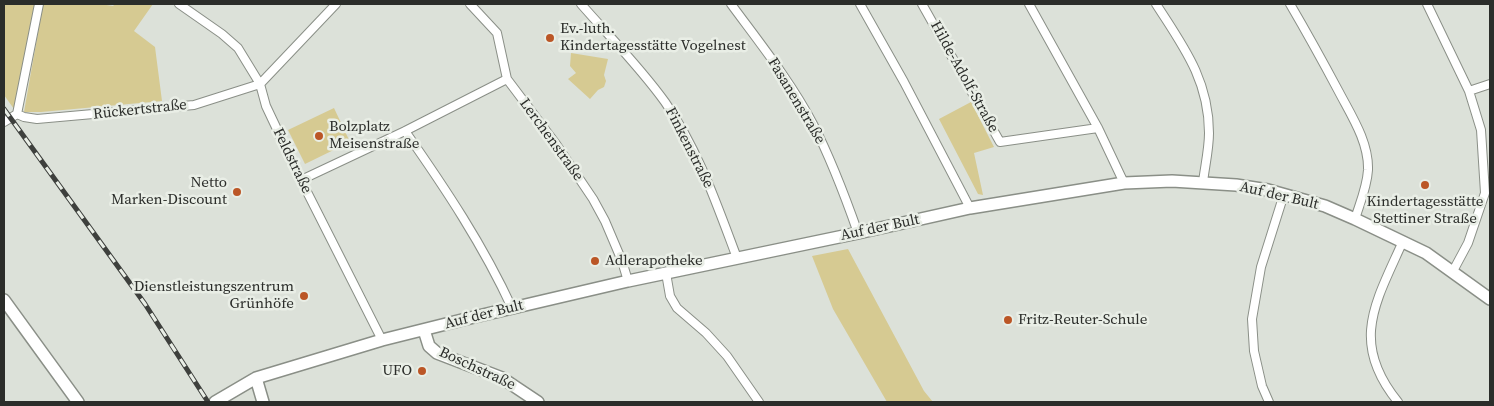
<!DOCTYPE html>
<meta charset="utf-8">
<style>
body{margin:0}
#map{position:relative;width:1494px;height:406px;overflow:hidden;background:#dce1d9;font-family:"Source Serif 4",serif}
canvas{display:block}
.frame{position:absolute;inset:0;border:5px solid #2b2d2a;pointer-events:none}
</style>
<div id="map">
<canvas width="1494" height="406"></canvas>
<div class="frame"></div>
</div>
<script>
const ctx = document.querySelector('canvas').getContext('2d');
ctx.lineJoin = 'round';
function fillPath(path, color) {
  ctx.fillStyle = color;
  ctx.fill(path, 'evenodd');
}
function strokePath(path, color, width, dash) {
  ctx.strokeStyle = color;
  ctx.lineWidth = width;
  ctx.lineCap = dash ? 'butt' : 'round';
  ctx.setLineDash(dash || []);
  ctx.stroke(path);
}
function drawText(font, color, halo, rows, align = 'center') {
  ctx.font = font + ' "Source Serif 4",serif';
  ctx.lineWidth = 5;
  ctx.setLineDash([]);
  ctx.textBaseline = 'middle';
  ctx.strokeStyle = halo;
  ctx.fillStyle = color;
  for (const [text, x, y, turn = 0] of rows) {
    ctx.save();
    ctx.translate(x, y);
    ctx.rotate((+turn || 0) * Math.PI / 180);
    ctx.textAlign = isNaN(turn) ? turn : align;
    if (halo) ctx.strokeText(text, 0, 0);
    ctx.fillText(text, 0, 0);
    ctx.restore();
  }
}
fillPath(new Path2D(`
 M 4,4 L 36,4 L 14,109 L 4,95 Z
 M 43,4 L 100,4 L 113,6 L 115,4 L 153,4 L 134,31 L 155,47 L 162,101 L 41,112 L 24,112 Z
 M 571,53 L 608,59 L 604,75 L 606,81 L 604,87 L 598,90 L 590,99 L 568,79 L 576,73 L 570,66 Z
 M 971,102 L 994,147 L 974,153 L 983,195 L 978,194 L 939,119 Z
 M 334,108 L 350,142 L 305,164 L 288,130 Z
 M 848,249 L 924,391 L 933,402 L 887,402 L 833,309 L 812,256 Z`), '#d6ca92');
const street = new Path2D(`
 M 179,4 L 222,34 L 238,48 L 260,84 L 266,106 L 301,180 L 382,340
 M 470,4 L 497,33 L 507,79 L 556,144 L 593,199 L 605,221 L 622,261 L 628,281
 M 581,4 C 609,36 640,67 665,102 C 698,149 717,205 737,258
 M 731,4 C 759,42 791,82 813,124 C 831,159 845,196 858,233
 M 860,4 L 904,82 L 970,208
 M 922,4 L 1000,142 L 1098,128
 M 1029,4 L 1098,128 L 1124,183
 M 1156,4 C 1183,46 1209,80 1209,133 C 1209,149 1205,166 1203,182
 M 1290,4 C 1307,33 1323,62 1339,92 C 1351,115 1369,142 1368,170 C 1367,187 1360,203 1355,219
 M 1427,4 L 1469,91 L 1481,130 L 1485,193 L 1468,243 L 1453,271
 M 1469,91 L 1490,84
 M 17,114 L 24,117 L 37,119 L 194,105 L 260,84 L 336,4
 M 17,114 L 39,4
 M 4,122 L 17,114
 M 405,131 C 445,188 483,245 512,308
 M 301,180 L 405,131 L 507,79
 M 666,273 L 670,296 L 677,308 L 706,333 L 727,356 L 759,402
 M 1269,402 L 1262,386 L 1254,351 L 1252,319 L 1261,267 L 1284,194
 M 1398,402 C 1349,342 1376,302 1403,241`);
const secondary = new Path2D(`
 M 4,300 L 78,402
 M 424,330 L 429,346 L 437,353 L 502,378 L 538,402
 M 256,378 L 263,402
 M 215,402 L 256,378 L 382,340 L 474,317 L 628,281 L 858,233 L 970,208 L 1124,183 L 1172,181 L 1236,185 L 1268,190 L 1325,206 L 1355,219 L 1426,253 L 1490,299`);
strokePath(street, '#8a8f87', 10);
strokePath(secondary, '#8a8f87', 14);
strokePath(street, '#fff', 8);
strokePath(secondary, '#fff', 11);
const rail = new Path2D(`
 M 4,109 L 145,304 L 208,402`);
strokePath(rail, '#3e403d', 5);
strokePath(rail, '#e9eee6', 3, [9]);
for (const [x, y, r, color] of [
 [550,38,5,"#bb5626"],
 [319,136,5,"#bb5626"],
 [1425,185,5,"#bb5626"],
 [237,192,5,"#bb5626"],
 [595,261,5,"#bb5626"],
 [304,296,5,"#bb5626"],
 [1008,320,5,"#bb5626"],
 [422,371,5,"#bb5626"]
]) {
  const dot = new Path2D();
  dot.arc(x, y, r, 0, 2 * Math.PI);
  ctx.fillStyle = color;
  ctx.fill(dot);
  strokePath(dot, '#e9eee6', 2);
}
drawText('15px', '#2b2d2a', '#e9eee6', [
 ["Ev.-luth.",560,29],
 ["Kindertagesstätte Vogelnest",560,46],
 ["Bolzplatz",329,127],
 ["Meisenstraße",329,144],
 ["Netto",227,183,"right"],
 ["Marken-Discount",227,200,"right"],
 ["Kindertagesstätte",1425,202,"center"],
 ["Stettiner Straße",1425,219,"center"],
 ["Adlerapotheke",605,261],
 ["Dienstleistungszentrum",294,287,"right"],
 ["Grünhöfe",294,304,"right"],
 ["Fritz-Reuter-Schule",1018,320],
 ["UFO",412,371,"right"]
], 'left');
drawText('15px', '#2b2d2a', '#e9eee6', [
 ["Hilde-Adolf-Straße",964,77,61],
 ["Fasanenstraße",796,101,59],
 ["Rückertstraße",140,110,-6],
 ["Lerchenstraße",551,140,54],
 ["Finkenstraße",689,148,63],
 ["Feldstraße",292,161,64],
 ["Auf der Bult",1279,196,13],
 ["Auf der Bult",880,228,-12],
 ["Auf der Bult",484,315,-14],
 ["Boschstraße",477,369,25]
]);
</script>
